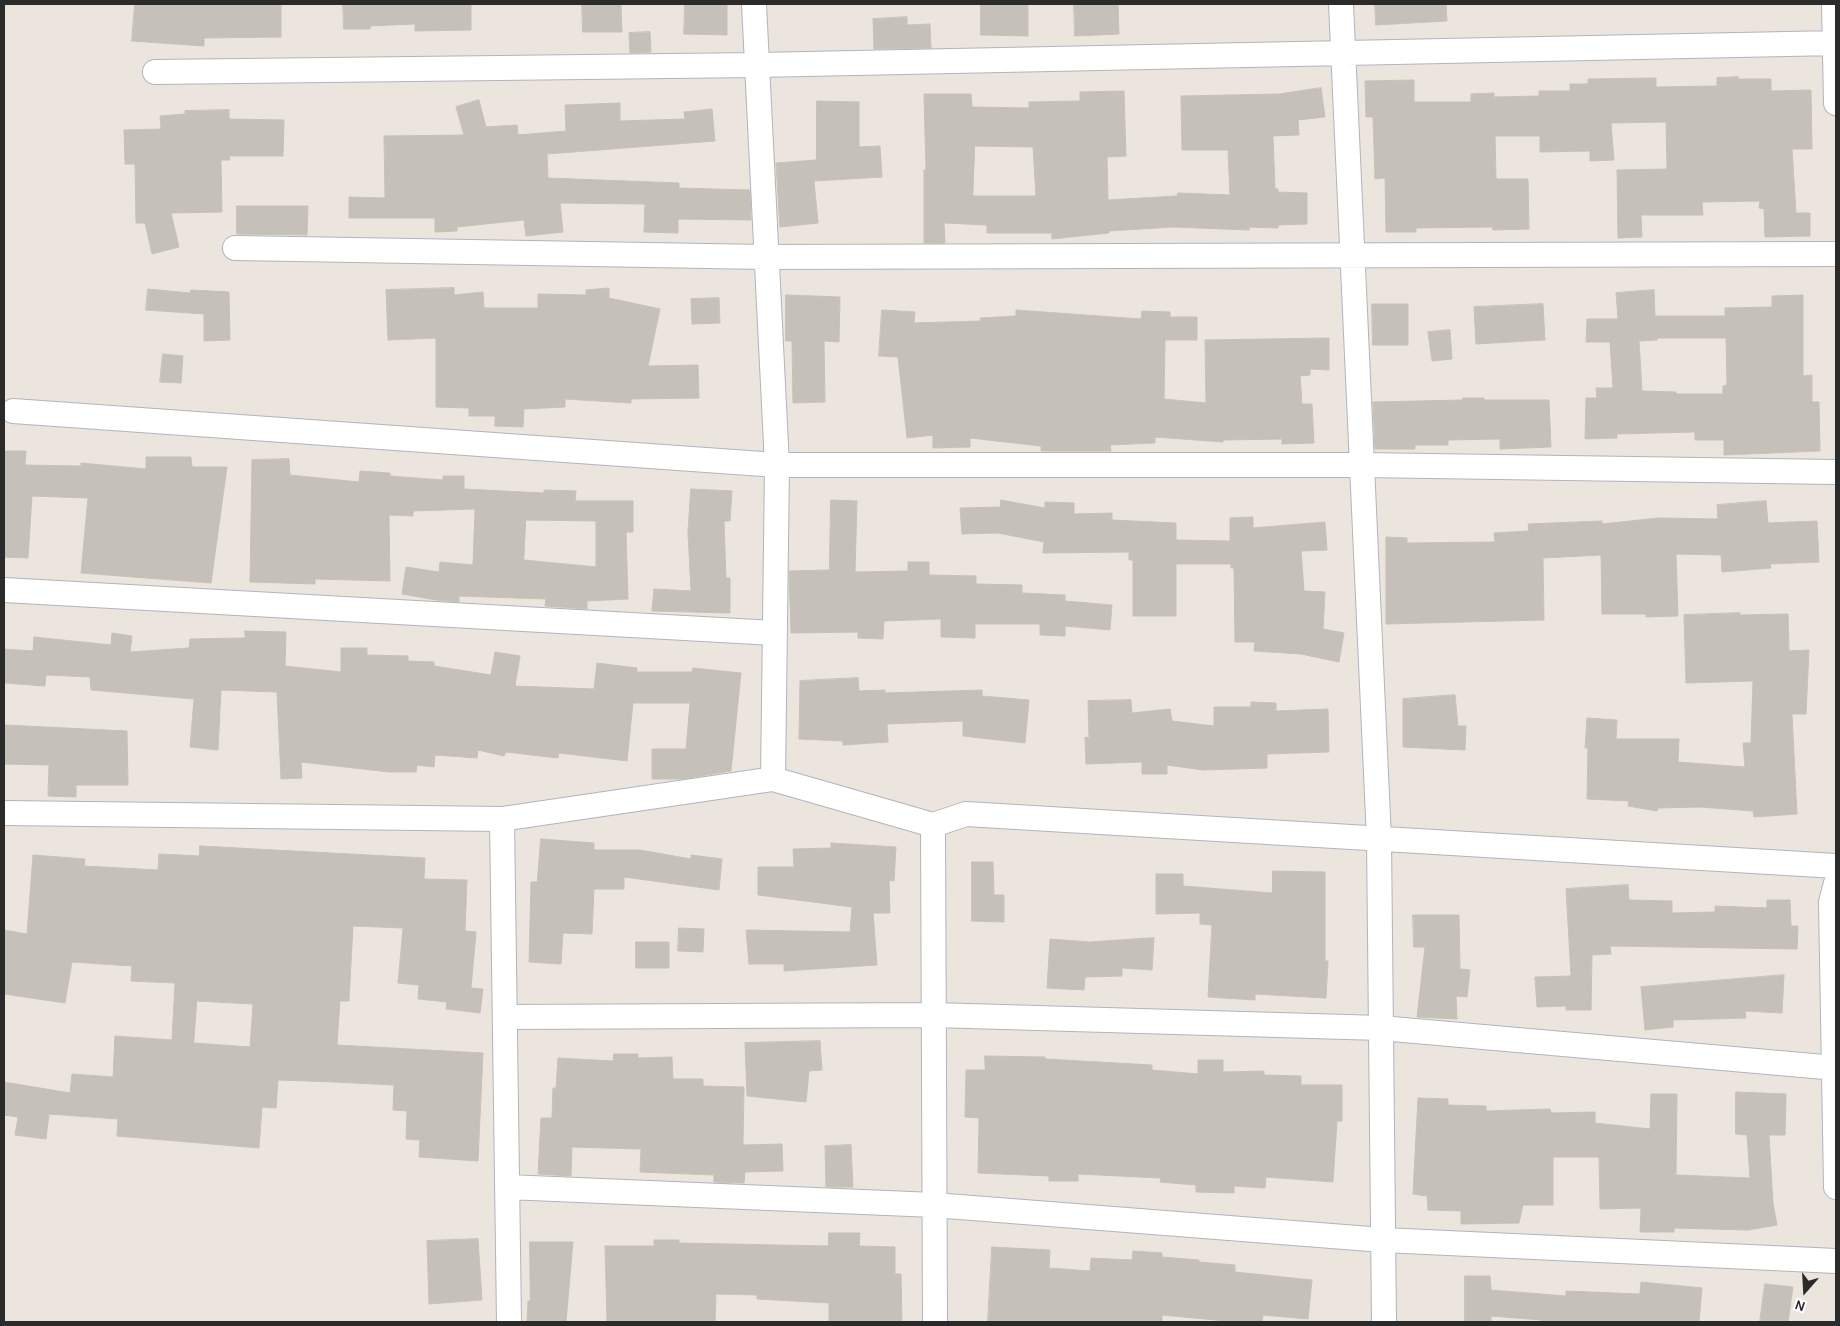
<!DOCTYPE html>
<style>
body{margin:0}
#map{position:relative;width:1840px;height:1326px;overflow:hidden;background:#ece5dd;font-family:Karla,sans-serif}
canvas{display:block}
.frame{position:absolute;inset:0;border:5px solid #2b2b2b;pointer-events:none}
.north{position:absolute;left:1780px;top:1266px;width:50px;height:50px;-webkit-text-stroke:4px #fff;paint-order:stroke;rotate:199deg;font-size:14px;font-weight:700;line-height:20px;text-align:center;color:#2b2b2b}
.north::after{content:'';display:block;margin:auto;width:18px;height:22px;background:#2b2b2b;clip-path:polygon(50% 0,100% 100%,50% 72%,0 100%)}
</style>
<div id="map">
<canvas width="1840" height="1326"></canvas>
<div class="frame"></div>
<div class="north">N</div>
</div>
<script>
const ctx = document.querySelector('canvas').getContext('2d');
ctx.lineJoin = 'round';
function fillPath(path, color) {
  ctx.fillStyle = color;
  ctx.fill(path, 'evenodd');
}
function strokePath(path, color, width, dash) {
  ctx.strokeStyle = color;
  ctx.lineWidth = width;
  ctx.lineCap = dash ? 'butt' : 'round';
  ctx.setLineDash(dash || []);
  ctx.stroke(path);
}
const building = new Path2D(`
 M 135,4 L 281,4 L 281,37 L 204,38 L 204,46 L 132,41 Z
 M 343,4 L 471,4 L 471,30 L 415,31 L 415,24 L 370,26 L 370,29 L 344,29 Z
 M 582,4 L 621,4 L 622,32 L 583,32 Z
 M 685,4 L 727,4 L 727,35 L 684,34 Z
 M 981,4 L 1028,4 L 1028,36 L 981,35 Z
 M 1074,4 L 1118,4 L 1119,34 L 1075,36 Z
 M 1375,4 L 1446,4 L 1447,21 L 1376,25 Z
 M 907,17 L 907,25 L 930,24 L 931,48 L 874,49 L 873,19 Z
 M 650,32 L 651,52 L 630,53 L 629,33 Z
 M 1738,77 L 1738,79 L 1771,79 L 1771,91 L 1811,90 L 1812,149 L 1792,149 L 1796,213 L 1810,213 L 1810,236 L 1765,237 L 1764,209 L 1759,208 L 1760,201 L 1702,202 L 1703,215 L 1641,215 L 1642,237 L 1618,238 L 1617,170 L 1667,169 L 1666,122 L 1611,123 L 1614,160 L 1590,161 L 1590,151 L 1540,152 L 1540,136 L 1495,136 L 1496,179 L 1528,179 L 1529,229 L 1493,230 L 1492,227 L 1416,228 L 1416,232 L 1386,232 L 1385,178 L 1375,179 L 1373,117 L 1366,117 L 1365,81 L 1414,80 L 1414,102 L 1471,102 L 1471,94 L 1494,93 L 1494,97 L 1539,96 L 1539,91 L 1570,91 L 1570,84 L 1588,84 L 1588,79 L 1656,78 L 1656,87 L 1717,86 L 1717,78 Z
 M 1321,88 L 1325,117 L 1298,120 L 1299,135 L 1273,136 L 1275,189 L 1278,189 L 1278,192 L 1307,193 L 1307,224 L 1278,225 L 1278,228 L 1249,227 L 1249,230 L 1173,227 L 1109,231 L 1109,233 L 1052,239 L 1052,233 L 987,233 L 987,225 L 944,223 L 945,243 L 924,243 L 924,170 L 926,170 L 924,94 L 971,94 L 972,107 L 1029,108 L 1029,102 L 1080,101 L 1080,92 L 1124,91 L 1126,156 L 1107,157 L 1108,200 L 1177,196 L 1178,193 L 1230,195 L 1228,150 L 1182,150 L 1181,96 L 1279,94 ZM 975,146 L 1033,147 L 1036,196 L 973,196 Z
 M 479,100 L 486,127 L 517,125 L 518,135 L 566,131 L 565,105 L 620,103 L 620,121 L 685,119 L 684,112 L 712,109 L 715,141 L 547,154 L 548,178 L 679,183 L 679,188 L 750,190 L 751,220 L 678,219 L 678,233 L 644,232 L 645,204 L 560,203 L 563,232 L 526,236 L 524,220 L 457,227 L 457,231 L 435,232 L 435,218 L 349,218 L 349,197 L 385,198 L 384,136 L 464,135 L 456,107 Z
 M 817,101 L 859,102 L 859,147 L 880,146 L 882,177 L 814,181 L 818,223 L 780,227 L 776,163 L 816,160 Z
 M 229,110 L 229,119 L 284,120 L 283,156 L 229,156 L 230,160 L 221,160 L 222,212 L 171,213 L 179,247 L 152,254 L 145,223 L 136,223 L 135,164 L 125,164 L 124,130 L 161,129 L 160,116 L 185,114 L 185,111 Z
 M 237,206 L 308,206 L 307,235 L 237,234 Z
 M 454,288 L 454,295 L 483,292 L 484,308 L 538,308 L 538,294 L 586,295 L 586,290 L 609,288 L 609,298 L 660,309 L 648,366 L 698,365 L 699,398 L 631,399 L 631,403 L 565,399 L 565,407 L 524,409 L 523,427 L 495,426 L 495,416 L 469,416 L 469,408 L 436,407 L 436,338 L 388,340 L 386,290 Z
 M 148,289 L 190,293 L 191,290 L 229,292 L 230,340 L 204,341 L 204,314 L 146,310 Z
 M 1654,290 L 1655,316 L 1725,316 L 1725,308 L 1772,307 L 1772,296 L 1803,295 L 1803,376 L 1812,375 L 1812,402 L 1819,402 L 1820,451 L 1724,455 L 1724,440 L 1695,440 L 1695,432 L 1617,434 L 1617,438 L 1585,439 L 1586,398 L 1597,398 L 1596,388 L 1613,388 L 1610,342 L 1586,342 L 1587,319 L 1618,319 L 1616,293 ZM 1657,338 L 1726,338 L 1727,385 L 1723,386 L 1723,394 L 1676,394 L 1676,392 L 1642,391 L 1639,341 L 1657,340 Z
 M 786,295 L 840,297 L 839,342 L 824,341 L 825,402 L 793,403 L 792,341 L 786,341 Z
 M 719,298 L 720,323 L 692,324 L 691,299 Z
 M 1372,304 L 1408,304 L 1408,345 L 1373,345 Z
 M 1543,304 L 1545,340 L 1476,344 L 1474,307 Z
 M 882,310 L 915,312 L 914,323 L 981,321 L 980,318 L 1016,316 L 1016,310 L 1141,319 L 1142,311 L 1170,312 L 1170,317 L 1197,317 L 1197,340 L 1165,340 L 1164,399 L 1206,403 L 1205,340 L 1329,338 L 1329,370 L 1310,369 L 1310,375 L 1300,376 L 1302,404 L 1312,404 L 1314,443 L 1282,444 L 1282,439 L 1223,440 L 1223,442 L 1155,437 L 1155,443 L 1110,445 L 1111,451 L 1041,451 L 1041,446 L 970,438 L 970,447 L 933,448 L 933,435 L 907,438 L 898,357 L 879,356 Z
 M 1450,330 L 1452,359 L 1432,361 L 1428,332 Z
 M 163,354 L 183,356 L 181,383 L 160,382 Z
 M 1463,398 L 1484,398 L 1484,400 L 1549,400 L 1551,447 L 1500,449 L 1500,439 L 1448,440 L 1448,445 L 1415,445 L 1415,449 L 1375,449 L 1373,402 L 1463,400 Z
 M 4,451 L 26,451 L 25,465 L 81,466 L 81,463 L 146,469 L 146,457 L 191,457 L 192,467 L 227,467 L 211,583 L 81,573 L 88,498 L 32,496 L 28,558 L 4,557 Z
 M 289,459 L 290,475 L 359,482 L 360,471 L 390,473 L 390,476 L 443,480 L 443,476 L 464,476 L 464,489 L 544,493 L 544,490 L 576,491 L 575,501 L 633,501 L 633,532 L 626,532 L 628,599 L 587,601 L 587,609 L 545,606 L 546,599 L 459,596 L 459,602 L 436,600 L 402,594 L 406,567 L 439,572 L 440,562 L 473,565 L 475,509 L 413,511 L 413,516 L 389,515 L 390,581 L 315,579 L 315,584 L 250,582 L 252,460 ZM 526,520 L 596,521 L 596,567 L 524,560 Z
 M 691,489 L 732,491 L 730,521 L 724,521 L 726,578 L 730,578 L 730,613 L 652,611 L 654,589 L 691,591 L 688,533 Z
 M 831,500 L 857,501 L 855,572 L 908,571 L 908,562 L 929,562 L 929,575 L 976,576 L 976,584 L 1022,585 L 1022,593 L 1065,595 L 1065,601 L 1112,605 L 1110,630 L 1065,626 L 1065,636 L 1040,635 L 1040,624 L 975,624 L 975,638 L 941,637 L 941,619 L 884,621 L 883,639 L 858,638 L 858,632 L 791,633 L 789,571 L 829,570 Z
 M 1001,500 L 1045,508 L 1045,502 L 1074,503 L 1074,514 L 1112,513 L 1112,520 L 1176,523 L 1176,540 L 1230,541 L 1230,518 L 1253,517 L 1253,528 L 1325,522 L 1327,550 L 1301,551 L 1304,591 L 1325,592 L 1323,629 L 1344,633 L 1339,662 L 1301,654 L 1254,651 L 1255,642 L 1235,642 L 1234,568 L 1231,568 L 1231,564 L 1176,564 L 1176,616 L 1133,616 L 1133,560 L 1129,560 L 1129,552 L 1043,553 L 1044,542 L 998,533 L 962,534 L 960,508 L 1000,507 Z
 M 1766,501 L 1768,523 L 1817,521 L 1819,562 L 1770,564 L 1771,568 L 1722,572 L 1721,555 L 1676,554 L 1678,616 L 1646,617 L 1646,614 L 1602,614 L 1601,555 L 1543,558 L 1544,620 L 1386,624 L 1386,537 L 1407,538 L 1407,543 L 1495,542 L 1494,533 L 1529,531 L 1528,524 L 1602,521 L 1602,524 L 1658,518 L 1718,519 L 1717,505 Z
 M 1740,613 L 1740,615 L 1788,614 L 1789,651 L 1809,650 L 1806,714 L 1792,714 L 1797,814 L 1754,817 L 1753,811 L 1700,807 L 1658,808 L 1657,811 L 1628,806 L 1629,801 L 1587,799 L 1588,748 L 1585,748 L 1587,718 L 1617,720 L 1616,739 L 1679,739 L 1678,762 L 1745,767 L 1743,743 L 1751,743 L 1753,681 L 1686,683 L 1684,615 Z
 M 245,631 L 286,632 L 285,666 L 341,672 L 341,648 L 367,648 L 367,655 L 408,656 L 408,661 L 434,662 L 434,666 L 491,675 L 495,652 L 520,656 L 515,686 L 594,689 L 597,663 L 637,668 L 637,672 L 692,672 L 693,668 L 741,673 L 731,771 L 682,779 L 652,779 L 652,749 L 686,749 L 690,703 L 633,703 L 627,761 L 559,753 L 558,758 L 506,752 L 504,756 L 478,750 L 477,758 L 435,755 L 434,767 L 417,765 L 416,772 L 389,772 L 301,762 L 302,778 L 281,779 L 277,692 L 221,690 L 218,750 L 190,747 L 194,699 L 91,690 L 90,677 L 46,675 L 45,686 L 4,683 L 4,649 L 33,651 L 34,637 L 111,645 L 112,633 L 132,636 L 130,652 L 189,648 L 190,639 L 245,638 Z
 M 858,678 L 859,691 L 885,690 L 885,693 L 982,690 L 982,696 L 1029,700 L 1025,743 L 963,736 L 963,721 L 887,724 L 888,742 L 843,745 L 843,741 L 799,739 L 800,681 Z
 M 1455,695 L 1458,726 L 1466,726 L 1465,750 L 1403,747 L 1403,699 Z
 M 1131,700 L 1132,713 L 1170,709 L 1172,721 L 1214,726 L 1214,707 L 1251,707 L 1251,702 L 1276,703 L 1276,711 L 1328,709 L 1329,752 L 1267,754 L 1267,768 L 1203,770 L 1167,765 L 1167,774 L 1142,774 L 1142,762 L 1086,764 L 1085,737 L 1089,738 L 1088,701 Z
 M 4,725 L 127,731 L 128,785 L 76,785 L 76,797 L 48,796 L 49,765 L 4,764 Z
 M 541,839 L 594,843 L 594,850 L 640,850 L 691,859 L 691,855 L 722,859 L 719,890 L 624,877 L 624,889 L 594,889 L 592,934 L 563,933 L 561,964 L 529,962 L 531,882 L 537,882 Z
 M 831,843 L 896,847 L 894,881 L 889,880 L 890,913 L 873,913 L 877,965 L 784,971 L 784,964 L 749,964 L 746,930 L 850,932 L 852,907 L 758,895 L 758,867 L 794,867 L 793,849 L 831,848 Z
 M 200,846 L 425,858 L 424,879 L 467,880 L 465,931 L 476,932 L 471,988 L 483,989 L 480,1013 L 446,1009 L 447,1002 L 418,999 L 419,985 L 398,983 L 403,928 L 353,926 L 349,1001 L 340,1001 L 337,1045 L 483,1053 L 478,1161 L 419,1157 L 420,1140 L 406,1139 L 407,1111 L 393,1110 L 394,1085 L 335,1082 L 278,1080 L 276,1108 L 262,1107 L 259,1148 L 117,1136 L 118,1119 L 49,1114 L 46,1139 L 15,1135 L 18,1117 L 4,1115 L 4,1082 L 70,1093 L 72,1074 L 113,1077 L 115,1036 L 172,1040 L 175,983 L 131,981 L 132,966 L 72,962 L 65,1003 L 4,994 L 4,930 L 27,934 L 33,855 L 85,859 L 84,866 L 158,870 L 159,854 L 199,856 ZM 197,1001 L 253,1004 L 250,1047 L 194,1043 Z
 M 972,862 L 993,862 L 994,895 L 1004,895 L 1004,922 L 972,921 Z
 M 1273,871 L 1325,872 L 1325,961 L 1328,961 L 1326,998 L 1255,994 L 1255,1000 L 1208,997 L 1212,925 L 1200,924 L 1200,913 L 1156,914 L 1156,874 L 1183,874 L 1183,886 L 1272,893 Z
 M 1628,885 L 1629,900 L 1672,901 L 1672,913 L 1715,912 L 1715,906 L 1767,908 L 1767,900 L 1790,900 L 1791,926 L 1798,926 L 1797,949 L 1610,946 L 1611,954 L 1592,955 L 1591,1010 L 1566,1010 L 1566,1006 L 1537,1007 L 1535,977 L 1571,976 L 1566,889 Z
 M 1413,915 L 1459,915 L 1460,969 L 1470,970 L 1467,997 L 1456,996 L 1457,1019 L 1417,1017 L 1425,947 L 1414,947 Z
 M 679,928 L 704,929 L 703,952 L 678,951 Z
 M 1154,938 L 1152,970 L 1122,968 L 1122,976 L 1085,977 L 1084,990 L 1047,988 L 1050,939 L 1089,942 Z
 M 636,942 L 669,942 L 669,968 L 636,968 Z
 M 1784,975 L 1782,1013 L 1745,1011 L 1746,1018 L 1673,1020 L 1673,1027 L 1645,1030 L 1641,987 Z
 M 820,1041 L 822,1070 L 809,1071 L 806,1102 L 747,1096 L 745,1043 Z
 M 614,1054 L 638,1054 L 638,1058 L 672,1057 L 673,1079 L 703,1079 L 703,1086 L 744,1087 L 743,1145 L 782,1144 L 783,1171 L 745,1172 L 744,1183 L 714,1182 L 714,1175 L 640,1172 L 641,1149 L 572,1147 L 571,1176 L 538,1174 L 541,1118 L 552,1118 L 553,1088 L 556,1088 L 558,1058 L 613,1061 Z
 M 985,1056 L 1045,1057 L 1045,1059 L 1152,1065 L 1152,1070 L 1198,1074 L 1198,1060 L 1223,1060 L 1223,1072 L 1264,1071 L 1264,1075 L 1301,1076 L 1301,1085 L 1342,1085 L 1342,1121 L 1337,1121 L 1333,1182 L 1266,1177 L 1265,1188 L 1234,1186 L 1234,1193 L 1196,1192 L 1196,1185 L 1160,1182 L 1161,1178 L 1078,1174 L 1078,1181 L 1049,1181 L 1049,1176 L 978,1173 L 979,1118 L 965,1117 L 966,1070 L 985,1070 Z
 M 1736,1092 L 1786,1094 L 1785,1135 L 1769,1135 L 1773,1203 L 1777,1225 L 1748,1230 L 1674,1228 L 1674,1232 L 1640,1232 L 1641,1208 L 1600,1209 L 1599,1157 L 1553,1157 L 1553,1205 L 1523,1205 L 1519,1223 L 1461,1224 L 1461,1211 L 1428,1210 L 1427,1196 L 1413,1194 L 1418,1098 L 1448,1099 L 1448,1105 L 1486,1106 L 1486,1111 L 1550,1109 L 1551,1113 L 1595,1112 L 1595,1123 L 1650,1129 L 1651,1094 L 1677,1094 L 1676,1175 L 1750,1178 L 1747,1135 L 1736,1134 Z
 M 851,1145 L 853,1187 L 826,1187 L 825,1146 Z
 M 829,1233 L 860,1233 L 859,1246 L 895,1247 L 895,1274 L 901,1274 L 902,1322 L 829,1322 L 829,1303 L 757,1299 L 757,1295 L 716,1294 L 715,1322 L 607,1322 L 605,1246 L 654,1246 L 654,1240 L 679,1240 L 679,1243 L 828,1246 Z
 M 478,1239 L 482,1300 L 429,1304 L 427,1241 Z
 M 530,1242 L 573,1242 L 566,1322 L 527,1322 L 528,1301 L 530,1301 Z
 M 992,1247 L 1050,1250 L 1049,1268 L 1090,1271 L 1091,1258 L 1132,1260 L 1133,1251 L 1162,1253 L 1162,1257 L 1199,1260 L 1199,1262 L 1235,1265 L 1235,1272 L 1312,1280 L 1308,1319 L 1263,1315 L 1262,1322 L 1237,1322 L 1162,1315 L 1162,1322 L 988,1322 Z
 M 1465,1276 L 1490,1276 L 1491,1290 L 1566,1296 L 1566,1291 L 1640,1294 L 1641,1282 L 1702,1288 L 1699,1322 L 1541,1322 L 1541,1320 L 1491,1316 L 1491,1321 L 1465,1321 Z
 M 1765,1284 L 1793,1287 L 1788,1322 L 1760,1322 Z`);
fillPath(building, '#c5c0b8');
strokePath(building, '#c8c1b7', 1);
const street = new Path2D(`
 M 754,4 L 777,465 L 773,779
 M 1341,4 L 1379,839 L 1384,1322
 M 1834,4 L 1836,103
 M 155,72 L 757,65 L 1836,43
 M 235,248 L 766,257 L 1836,254
 M 13,411 L 777,465 L 1362,465 L 1836,472
 M 4,590 L 774,633
 M 4,813 L 502,819 L 773,779 L 933,825 L 966,814 L 1836,866
 M 502,819 L 509,1322
 M 933,825 L 935,1322
 M 1836,883 L 1831,902 L 1836,1187
 M 505,1017 L 934,1015 L 1381,1028 L 1836,1068
 M 507,1187 L 934,1205 L 1383,1240 L 1836,1261`);
strokePath(street, '#b1b4be', 26);
strokePath(street, '#fff', 24);
</script>
